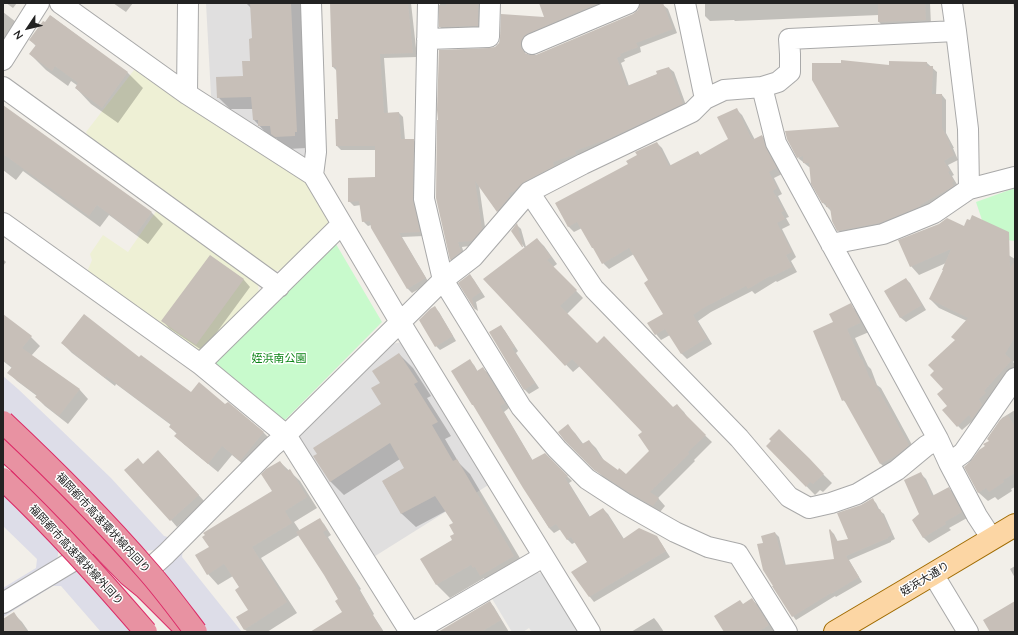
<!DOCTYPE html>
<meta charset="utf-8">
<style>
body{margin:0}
#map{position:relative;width:1018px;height:635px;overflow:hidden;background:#f2efe9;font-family:Quicksand,sans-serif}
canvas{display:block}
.frame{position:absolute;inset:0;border:4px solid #222;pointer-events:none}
.north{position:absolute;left:8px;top:8px;width:40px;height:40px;-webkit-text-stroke:3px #fff;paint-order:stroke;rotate:235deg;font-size:11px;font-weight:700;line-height:16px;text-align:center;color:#222}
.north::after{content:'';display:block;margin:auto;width:14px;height:18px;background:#222;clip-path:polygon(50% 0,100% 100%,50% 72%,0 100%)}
</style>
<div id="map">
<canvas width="1018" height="635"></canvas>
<div class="frame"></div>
<div class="north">N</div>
</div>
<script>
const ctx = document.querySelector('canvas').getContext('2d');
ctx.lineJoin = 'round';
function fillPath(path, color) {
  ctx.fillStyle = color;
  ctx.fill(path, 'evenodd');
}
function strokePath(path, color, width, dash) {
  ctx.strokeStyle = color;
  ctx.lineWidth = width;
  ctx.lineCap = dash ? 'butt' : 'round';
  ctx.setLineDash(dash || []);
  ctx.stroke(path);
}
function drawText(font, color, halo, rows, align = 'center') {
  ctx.font = font + ' Quicksand,"Noto Sans JP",sans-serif';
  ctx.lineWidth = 3;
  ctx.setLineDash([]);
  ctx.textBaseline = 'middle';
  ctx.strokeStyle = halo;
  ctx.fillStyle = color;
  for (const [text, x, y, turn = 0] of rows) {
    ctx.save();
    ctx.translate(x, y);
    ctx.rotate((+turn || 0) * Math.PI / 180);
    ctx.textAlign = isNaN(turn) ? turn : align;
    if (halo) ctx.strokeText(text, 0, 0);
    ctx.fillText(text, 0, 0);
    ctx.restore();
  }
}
fillPath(new Path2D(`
 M 206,3 L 303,3 L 310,153 L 299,159 L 211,96 Z
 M 402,342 L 490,484 L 372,558 L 296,434 L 386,345 Z`), '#e0dfdf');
fillPath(new Path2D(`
 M 141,61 L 310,185 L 332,221 L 291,267 L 272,272 L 90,139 L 86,132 Z
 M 157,210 L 258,284 L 259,296 L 202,353 L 193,349 L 87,272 L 92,260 L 90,254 L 103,235 L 128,252 Z`), '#eef0d5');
fillPath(new Path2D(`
 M 1015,188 L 1015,241 L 988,238 L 976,202 Z
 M 333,239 L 382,322 L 283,422 L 207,365 Z`), '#c8facc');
fillPath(new Path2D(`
 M 534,571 L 545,575 L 579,632 L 532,632 L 529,628 L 523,632 L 512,632 L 491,597 Z`), '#e2e2e2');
fillPath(new Path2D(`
 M 3,376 L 18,389 L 58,427 L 111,478 L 164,536 L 171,538 L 155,550 L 145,551 L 137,546 L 3,412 Z
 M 3,488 L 58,549 L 58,556 L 55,562 L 3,593 L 3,588 L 36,568 L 37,559 L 3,526 Z
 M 183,549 L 182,557 L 242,632 L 208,632 L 187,607 L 165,575 L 165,570 L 171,560 Z
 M 74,570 L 80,571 L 137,632 L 101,632 L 61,586 L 53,586 L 3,617 L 3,610 Z`), '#dddde8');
fillPath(new Path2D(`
 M 6,3 L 17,3 L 13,8 Z
 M 113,3 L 133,3 L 126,12 Z
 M 246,3 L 302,3 L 306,148 L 288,149 L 284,146 L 276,138 L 271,138 L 254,120 L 253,109 L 230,109 L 218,97 L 244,77 L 251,62 L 253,39 L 251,8 Z
 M 331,3 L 411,3 L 417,57 L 384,58 L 388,114 L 399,113 L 403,117 L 405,140 L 413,140 L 418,144 L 424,236 L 402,237 L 429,283 L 412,293 L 408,289 L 372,227 L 371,225 L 368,226 L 363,221 L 361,205 L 354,206 L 349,201 L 376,178 L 376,150 L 341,150 L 337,146 L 339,120 L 337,71 L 333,67 Z
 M 440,3 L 480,3 L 482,30 L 445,31 L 440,27 Z
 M 540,3 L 616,3 L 525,48 L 525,54 L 530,56 L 537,56 L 663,5 L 668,9 L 677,33 L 640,47 L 641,52 L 624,59 L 625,61 L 621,63 L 629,86 L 658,74 L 669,68 L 674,72 L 687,108 L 502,215 L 497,211 L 479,185 L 486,234 L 477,245 L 462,247 L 465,257 L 455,264 L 451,260 L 437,198 L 495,48 L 546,18 Z
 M 705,3 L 930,3 L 931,25 L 884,27 L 879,22 L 879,15 L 735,21 L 734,20 L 710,21 L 705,16 Z
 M 1013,3 L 1015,3 L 1015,14 Z
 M 3,12 L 16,22 L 3,43 Z
 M 51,16 L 128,73 L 143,88 L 118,123 L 91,104 L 76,88 L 78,86 L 71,81 L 68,86 L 46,70 L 30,54 L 36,46 L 30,40 Z
 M 927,63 L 937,72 L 936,95 L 942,95 L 946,100 L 946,133 L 954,148 L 953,148 L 958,160 L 948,165 L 954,175 L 952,176 L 958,186 L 957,190 L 884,227 L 843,235 L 838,230 L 831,211 L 823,203 L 810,167 L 809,167 L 804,163 L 804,161 L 803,162 L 798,158 L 841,127 L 890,66 Z
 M 3,106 L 152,213 L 163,224 L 148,244 L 109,215 L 100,227 L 23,171 L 16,180 L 3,170 Z
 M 736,109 L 742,115 L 755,140 L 762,136 L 768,142 L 782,174 L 774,178 L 782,194 L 778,196 L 789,217 L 786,218 L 790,225 L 782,229 L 796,257 L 791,261 L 797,272 L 777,282 L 776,281 L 755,294 L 752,291 L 711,312 L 698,321 L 712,344 L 687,359 L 681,353 L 670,335 L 661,340 L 656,334 L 665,314 L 650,280 L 634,254 L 609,269 L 603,263 L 582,228 L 574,232 L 569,227 L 556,204 L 629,165 L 657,143 L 662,148 L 671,166 L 698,152 L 701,156 L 729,140 Z
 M 517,225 L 521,229 L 526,247 L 537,239 L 544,246 L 557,264 L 553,267 L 583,298 L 567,314 L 597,344 L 673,408 L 677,405 L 684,412 L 689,420 L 712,442 L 694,460 L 695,461 L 658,498 L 665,506 L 660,512 L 638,500 L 603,477 L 566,440 L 568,426 L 575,433 L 584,445 L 589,441 L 596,448 L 605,462 L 618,472 L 626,475 L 651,451 L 644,432 L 580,366 L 573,372 L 485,279 L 525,248 L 512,231 Z
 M 900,241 L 990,244 L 1015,259 L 1015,360 L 1013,362 L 1015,364 L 1015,374 L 977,417 L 962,430 L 954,422 L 944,389 L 957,341 L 967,321 L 939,308 L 930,299 L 944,270 L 946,263 L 919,275 L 911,266 Z
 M 210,256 L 244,280 L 250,287 L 203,351 L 169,328 L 163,321 Z
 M 3,259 L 6,262 L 3,266 Z
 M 470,275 L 474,280 L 485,297 L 476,302 L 478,311 L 475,309 L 460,283 Z
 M 906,279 L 910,283 L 926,310 L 906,322 L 901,318 L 886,291 Z
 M 850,305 L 859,313 L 869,332 L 855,338 L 868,366 L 871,369 L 877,385 L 881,388 L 917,454 L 890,473 L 881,464 L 849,405 L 843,400 L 834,322 Z
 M 434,307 L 439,312 L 456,341 L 440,350 L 436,346 Z
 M 3,316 L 31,337 L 40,346 L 31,356 L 80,390 L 88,399 L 68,424 L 45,406 L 36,397 L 37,396 L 17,381 L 9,373 L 12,368 L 3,361 Z
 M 501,326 L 505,331 L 518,351 L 516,353 L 539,388 L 529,394 L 525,390 L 490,332 Z
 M 62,343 L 140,358 L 191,394 L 225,406 L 228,403 L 264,433 L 273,442 L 250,470 L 232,455 L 218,472 L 185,445 L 175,436 L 177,434 L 170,427 L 171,425 L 116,384 L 115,386 L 72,353 Z
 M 399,354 L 413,368 L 431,396 L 427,398 L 451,436 L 445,439 L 459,463 L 470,474 L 527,570 L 495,589 L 484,578 L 450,598 L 437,585 L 422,559 L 453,540 L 455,534 L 454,523 L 446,511 L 416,527 L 402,514 L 383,482 L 406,468 L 400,459 L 344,495 L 330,481 L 383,405 L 381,383 Z
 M 469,360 L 474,365 L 478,372 L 483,369 L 488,373 L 509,408 L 504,412 L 533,461 L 545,454 L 572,481 L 569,483 L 590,517 L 603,509 L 608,514 L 624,539 L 656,537 L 661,543 L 670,557 L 594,602 L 590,597 L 573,572 L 588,562 L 576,542 L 572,544 L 567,539 L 561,529 L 554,533 L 549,528 L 524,488 Z
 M 1015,410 L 1015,487 L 1011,489 L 1012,491 L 998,500 L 995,497 L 988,501 L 979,493 L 965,467 L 990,441 L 988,438 L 1002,418 Z
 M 779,431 L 832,483 L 823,492 L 820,490 L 815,495 L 767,446 Z
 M 165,458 L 205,502 L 177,527 L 171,520 L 143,465 Z
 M 280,462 L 300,481 L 317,508 L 294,522 L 300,531 L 319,519 L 324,524 L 331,535 L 328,537 L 361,589 L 360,590 L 374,614 L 373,615 L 384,632 L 313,632 L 344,613 L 339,600 L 325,575 L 299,535 L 261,558 L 297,613 L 267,632 L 248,632 L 244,629 L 249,610 L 240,588 L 233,576 L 218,585 L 208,574 L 210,547 L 273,491 Z
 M 921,474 L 926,479 L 934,496 L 948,488 L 954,493 L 967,518 L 949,528 L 951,530 L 929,543 L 924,538 L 913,521 L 920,514 Z
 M 872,499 L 876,503 L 880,511 L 884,514 L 895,539 L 891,541 L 891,542 L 849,560 L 862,582 L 836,597 L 835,596 L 796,620 L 793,616 L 764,543 L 775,533 L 779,537 L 786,566 L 835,560 L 831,531 L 834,534 L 838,542 L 849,540 L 861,506 Z
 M 1015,566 L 1015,578 L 1010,569 Z
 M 752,600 L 759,606 L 775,632 L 725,632 L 743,605 Z
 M 490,602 L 494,607 L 509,632 L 449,632 Z
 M 14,614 L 22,622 L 29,632 L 3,632 L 3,620 Z
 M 654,618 L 658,623 L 664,632 L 631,632 Z`), '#0003');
fillPath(new Path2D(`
 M 250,3 L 291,3 L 297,132 L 295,132 L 295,136 L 275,137 L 271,134 L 270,126 L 258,126 L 258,120 L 253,120 L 251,97 L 217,98 L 216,77 L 243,76 L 242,61 L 250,61 L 249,39 L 252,38 Z
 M 330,3 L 408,3 L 413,53 L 380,54 L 384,113 L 399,112 L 401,139 L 414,139 L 413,199 L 420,232 L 399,233 L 426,278 L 407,289 L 371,228 L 370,221 L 362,222 L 359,201 L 348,202 L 348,178 L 375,177 L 375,146 L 336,146 L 335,119 L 338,119 L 336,67 L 332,67 Z
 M 446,3 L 478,3 L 478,26 L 439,27 L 439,5 L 446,6 Z
 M 539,3 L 599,3 L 527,34 L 523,37 L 521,43 L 521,48 L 525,53 L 530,55 L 536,55 L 633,14 L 638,10 L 640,3 L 663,3 L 673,29 L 636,43 L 638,47 L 620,54 L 621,56 L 617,58 L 627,86 L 657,74 L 656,71 L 669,67 L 683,104 L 608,139 L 575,151 L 576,154 L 553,162 L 554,166 L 524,182 L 515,191 L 509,193 L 510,196 L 497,212 L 475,181 L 482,229 L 472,241 L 458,242 L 461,252 L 450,260 L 436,198 L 437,120 L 438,120 L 437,110 L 439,50 L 489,48 L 495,47 L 499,43 L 500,38 L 501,14 L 544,17 Z
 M 878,3 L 925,3 L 926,20 L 878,22 Z
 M 50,15 L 128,72 L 102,108 L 75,88 L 78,83 L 55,66 L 52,71 L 29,54 L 36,45 L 29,40 L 43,21 L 45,22 Z
 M 841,60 L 889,65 L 889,61 L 927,62 L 927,66 L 933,66 L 932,94 L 942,94 L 942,128 L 950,143 L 949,144 L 954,155 L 944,161 L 950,171 L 948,172 L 954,181 L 952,183 L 954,186 L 920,205 L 921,206 L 880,223 L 837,231 L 832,221 L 830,207 L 826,207 L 826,203 L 822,203 L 811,184 L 809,163 L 803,163 L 803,156 L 797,158 L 787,139 L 785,131 L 839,127 L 812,80 L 812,63 L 841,63 Z
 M 3,105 L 152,212 L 136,234 L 97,205 L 89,216 L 3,154 Z
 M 737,108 L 752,140 L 762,135 L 766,148 L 777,168 L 769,172 L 777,188 L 773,191 L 784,211 L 781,212 L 785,219 L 777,223 L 792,252 L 786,255 L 792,267 L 771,277 L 770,276 L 748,289 L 746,286 L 705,307 L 693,315 L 707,338 L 681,354 L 665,329 L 655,335 L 647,323 L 663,314 L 644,283 L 648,280 L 629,248 L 602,264 L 593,248 L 592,248 L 577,222 L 568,227 L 555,203 L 628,164 L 626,161 L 637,155 L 635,152 L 657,142 L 669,166 L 698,151 L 700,155 L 728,139 L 717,117 Z
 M 972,215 L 1009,232 L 1010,268 L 1015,261 L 1015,337 L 1005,354 L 1012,360 L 984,391 L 986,393 L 979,399 L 982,405 L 972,419 L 969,415 L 957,427 L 942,410 L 947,406 L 937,394 L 943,389 L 930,375 L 934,371 L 928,365 L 955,340 L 951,337 L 968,318 L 929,299 L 943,270 L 942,270 L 951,249 L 910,267 L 898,240 L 939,224 L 947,218 L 964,226 L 967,219 L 970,220 Z
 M 517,223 L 523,247 L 522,247 L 511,231 Z
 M 537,238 L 551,257 L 547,260 L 577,290 L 560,306 L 597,343 L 604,336 L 673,407 L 677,404 L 683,412 L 706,435 L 688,452 L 689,454 L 650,492 L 659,498 L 653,506 L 630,493 L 594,470 L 565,441 L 558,432 L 568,424 L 582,444 L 589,440 L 600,457 L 618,470 L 619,468 L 626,474 L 649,451 L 638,435 L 642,432 L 572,359 L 565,366 L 483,279 Z
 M 210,255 L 244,279 L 196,345 L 161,321 Z
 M 470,274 L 481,292 L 472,298 L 475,310 L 458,283 Z
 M 906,278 L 922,305 L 900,318 L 884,291 Z
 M 851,303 L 860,321 L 860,323 L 847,329 L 861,360 L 862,359 L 870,379 L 872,378 L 909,445 L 897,455 L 880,464 L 844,400 L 842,401 L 813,331 L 833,322 L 829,314 Z
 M 435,306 L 453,336 L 435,347 L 419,320 L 430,309 Z
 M 3,314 L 32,336 L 22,348 L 80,389 L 59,416 L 35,397 L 37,395 L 7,373 L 12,367 L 3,360 Z
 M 84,314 L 139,357 L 141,355 L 191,392 L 199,382 L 225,404 L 228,402 L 264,432 L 240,461 L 222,446 L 208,464 L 174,436 L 177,433 L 169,427 L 171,424 L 106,376 L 105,378 L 61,343 Z
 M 501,325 L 515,347 L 512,348 L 535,383 L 524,390 L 489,332 Z
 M 399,353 L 418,382 L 414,384 L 438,422 L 432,425 L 453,461 L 457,459 L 514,556 L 480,576 L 475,567 L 473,568 L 471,565 L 436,585 L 420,559 L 452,540 L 450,536 L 454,534 L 449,525 L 453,523 L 435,496 L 401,514 L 382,481 L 404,468 L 390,443 L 330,482 L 313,456 L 317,454 L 313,448 L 381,404 L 371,388 L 380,383 L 372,371 Z
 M 470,359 L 477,371 L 483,367 L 505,403 L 500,406 L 532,460 L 545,453 L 568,476 L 565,478 L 589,517 L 603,508 L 623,539 L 639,528 L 657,536 L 666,551 L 589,597 L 571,572 L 587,562 L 571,537 L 567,540 L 556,524 L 549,528 L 523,488 L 473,405 L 472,405 L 451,371 Z
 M 1008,415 L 1015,427 L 1015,473 L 1003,480 L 1004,482 L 989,492 L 986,488 L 978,493 L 964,467 L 970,462 L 979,450 L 985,446 L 983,444 L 989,441 L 987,439 L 1000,420 Z
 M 779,429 L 809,458 L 824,474 L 813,484 L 810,482 L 806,487 L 766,446 L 771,441 L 769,439 Z
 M 158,450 L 199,495 L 170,521 L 124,470 L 138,458 L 143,464 Z
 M 280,461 L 287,471 L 290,469 L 307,497 L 285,511 L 292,523 L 252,547 L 287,602 L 244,630 L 236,617 L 248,610 L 235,590 L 239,587 L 224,564 L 207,575 L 195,555 L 209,547 L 202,537 L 205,535 L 203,533 L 272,491 L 261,474 L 266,469 Z
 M 921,472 L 932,496 L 949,487 L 962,512 L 945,522 L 946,524 L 923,538 L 912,520 L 919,514 L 904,480 Z
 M 873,498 L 878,510 L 880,509 L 892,535 L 888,537 L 888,538 L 846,556 L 859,577 L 831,594 L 831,593 L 792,617 L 772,586 L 773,586 L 763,570 L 757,544 L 763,543 L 761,536 L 775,532 L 784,565 L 834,559 L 829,530 L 830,529 L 837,541 L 848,539 L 837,513 L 861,505 Z
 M 320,518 L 327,530 L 323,532 L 357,584 L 356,585 L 370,608 L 369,609 L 383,632 L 310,632 L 342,612 L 335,601 L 338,599 L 324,575 L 296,532 Z
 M 752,598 L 769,625 L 758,632 L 724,632 L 714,616 L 740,600 L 743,604 Z
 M 490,601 L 501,620 L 481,632 L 438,632 Z
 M 1015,601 L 1015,632 L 990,632 L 983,620 Z
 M 14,612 L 27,632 L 3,632 L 3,619 Z`), '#c7bfb8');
const minor = new Path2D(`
 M 60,3 L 187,94 L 313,175 L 400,322 L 590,632
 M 311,3 L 316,152 L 313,175
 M 428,3 L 424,199 L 443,280 L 521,407 L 557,449 L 587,479 L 624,503 L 675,532 L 708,547 L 738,554 L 787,632
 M 685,3 L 705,99 L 724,90 L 762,87
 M 952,3 L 956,31 L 789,39 L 790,54 L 790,72 L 778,82 L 762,87 L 776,143 L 938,439 L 949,463 L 963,453 L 1015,378
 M 956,31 L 968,129 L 969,189
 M 427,39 L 489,37 L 490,3
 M 532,44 L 629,3
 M 3,60 L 39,3
 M 3,87 L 279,287
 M 187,94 L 188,3
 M 529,192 L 594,289 L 739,438 L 789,497 L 809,508 L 831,503 L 857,494 L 897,470 L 926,446 L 938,439
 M 3,223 L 200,364 L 286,435 L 410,632
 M 831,244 L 883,234 L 934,213 L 969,189 L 1015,177
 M 200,364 L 342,224
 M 949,463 L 977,516 L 992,539
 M 145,573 L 166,554 L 272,447 L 286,435 L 443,280 L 473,257 L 529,192 L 583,164 L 692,112 L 705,99
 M 933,574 L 968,632
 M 3,603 L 83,555
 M 414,632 L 543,557`);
const major = new Path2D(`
 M 835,632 L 933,574 L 1015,525`);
const highway = new Path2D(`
 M 3,448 L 21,464 L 129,575 L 145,588 L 181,624`);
strokePath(minor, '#a9a9a9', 22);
strokePath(major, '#a06b00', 24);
strokePath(highway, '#dc2a67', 24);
strokePath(minor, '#fff', 20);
strokePath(major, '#fcd6a4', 22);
strokePath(highway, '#e892a2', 22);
const highwayBridge = new Path2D(`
 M 3,422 C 53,469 102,518 147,570 C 164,589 180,611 196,632
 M 3,479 C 54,527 100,579 146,632`);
strokePath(highwayBridge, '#dc2a67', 24, []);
strokePath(highwayBridge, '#e892a2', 22);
drawText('11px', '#0c8416', '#fff', [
 ["姪浜南公園",279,359]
]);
drawText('11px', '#222', '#fff', [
 ["福岡都市高速環状線内回り",103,523,47],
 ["福岡都市高速環状線外回り",76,555,47],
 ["姪浜大通り",925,579,-31]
]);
</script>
